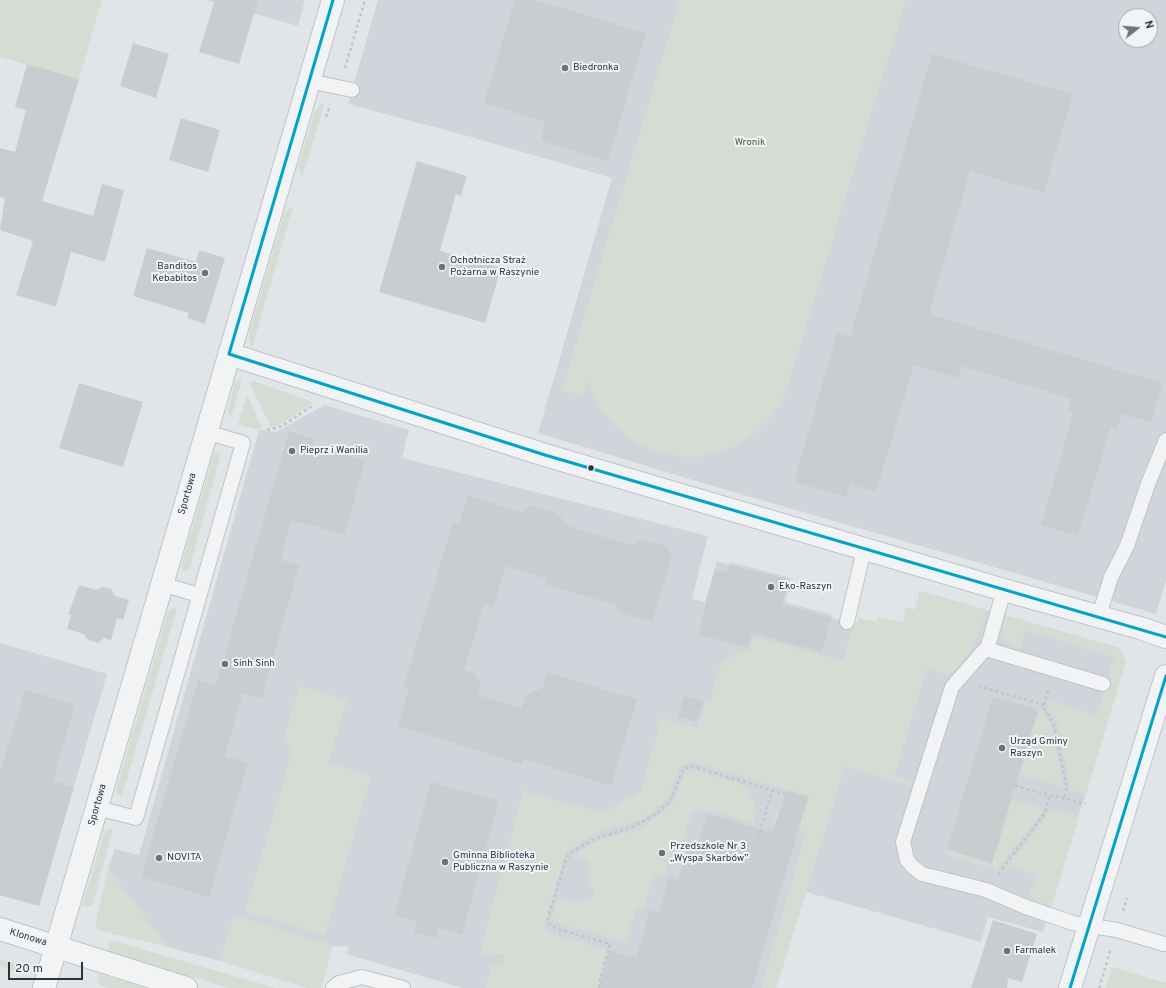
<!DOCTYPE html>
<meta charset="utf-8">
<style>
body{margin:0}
#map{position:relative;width:1166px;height:988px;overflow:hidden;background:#e2e5e8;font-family:Overpass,sans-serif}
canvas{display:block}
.north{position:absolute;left:1118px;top:8px;width:40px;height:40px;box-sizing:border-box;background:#f0f4f7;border:1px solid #a0a8af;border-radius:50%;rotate:73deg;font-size:11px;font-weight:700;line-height:16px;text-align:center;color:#273542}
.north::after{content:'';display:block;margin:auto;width:14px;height:18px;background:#68737c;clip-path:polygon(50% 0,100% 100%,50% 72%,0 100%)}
.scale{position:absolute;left:8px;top:962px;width:75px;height:18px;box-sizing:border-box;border:2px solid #273542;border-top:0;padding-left:5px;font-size:12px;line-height:14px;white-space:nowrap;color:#273542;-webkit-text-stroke:3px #f0f4f7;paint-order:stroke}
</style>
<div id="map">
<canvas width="1166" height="988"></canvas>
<div class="north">N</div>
<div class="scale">20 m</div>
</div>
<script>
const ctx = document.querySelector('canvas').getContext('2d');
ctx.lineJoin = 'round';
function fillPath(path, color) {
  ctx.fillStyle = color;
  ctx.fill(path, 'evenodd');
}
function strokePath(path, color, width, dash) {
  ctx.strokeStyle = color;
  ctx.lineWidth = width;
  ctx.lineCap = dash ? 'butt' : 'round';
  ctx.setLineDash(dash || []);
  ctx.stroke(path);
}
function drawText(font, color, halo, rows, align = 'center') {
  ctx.font = font + ' Overpass,sans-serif';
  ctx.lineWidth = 4;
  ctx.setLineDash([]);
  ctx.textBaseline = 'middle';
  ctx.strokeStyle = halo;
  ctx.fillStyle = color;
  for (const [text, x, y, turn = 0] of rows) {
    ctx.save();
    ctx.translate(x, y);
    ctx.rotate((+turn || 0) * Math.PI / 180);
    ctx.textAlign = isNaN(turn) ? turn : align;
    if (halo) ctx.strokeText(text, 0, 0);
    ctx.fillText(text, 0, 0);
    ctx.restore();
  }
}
fillPath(new Path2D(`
 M 206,0 L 305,0 L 298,26 Z
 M 378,0 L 1166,0 L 1166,580 L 1156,614 L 699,482 L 538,433 L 612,178 L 464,135 L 348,104 ZM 1126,16 L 1150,16 L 1150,40 L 1126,40 Z
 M 325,405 L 409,430 L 402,458 L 708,536 L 692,599 L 705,602 L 717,561 L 729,565 L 730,562 L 791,578 L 785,602 L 833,615 L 832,618 L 853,623 L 857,624 L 859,618 L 877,622 L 878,617 L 903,622 L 906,607 L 915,610 L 920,591 L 1120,648 L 1126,662 L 1043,932 L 988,917 L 981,942 L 806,892 L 776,988 L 462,988 L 346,954 L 349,947 L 333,946 L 234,916 L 220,961 L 167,947 L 108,869 L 115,849 L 139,855 L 259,430 L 276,432 Z
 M 0,643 L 107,674 L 39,906 L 0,895 Z`), '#d0d5db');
fillPath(new Path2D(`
 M 0,0 L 102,0 L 79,79 L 0,57 Z
 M 680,0 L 906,0 L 784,398 C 734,485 619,473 587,379 L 582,396 L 562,390 Z
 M 325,103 L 302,178 L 298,166 L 314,114 L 319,105 Z
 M 293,207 L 252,348 L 249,341 L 249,334 L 284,214 L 288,209 Z
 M 242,379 L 231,418 L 228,411 L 235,382 Z
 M 253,381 L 314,402 L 281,424 L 271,427 L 249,383 Z
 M 247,395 L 261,426 L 259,430 L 238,424 Z
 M 216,452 L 221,454 L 189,570 L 184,571 L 181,567 L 214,453 Z
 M 920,591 L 987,610 C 981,629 967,667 947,675 L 927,669 L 894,777 L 912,782 L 911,786 L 845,767 L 776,988 L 761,988 L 806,832 L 771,821 L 783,802 L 805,809 L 809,796 L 692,762 L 680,767 L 667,799 L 641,820 L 593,834 L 565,854 L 544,926 L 549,933 L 608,950 L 598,985 L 599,988 L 485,988 L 491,967 L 494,965 L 502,966 L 504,955 L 493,953 L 479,956 L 523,791 L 603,813 L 641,791 L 661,718 L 698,728 L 705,702 L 710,703 C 718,671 714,659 749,650 L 753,636 L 843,661 L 853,623 L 857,624 L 859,618 L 877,622 L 878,617 L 903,622 L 906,607 L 915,610 Z
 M 173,608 L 177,609 L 122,796 L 117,794 L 116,790 L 168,612 Z
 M 1006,616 L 1120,648 L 1126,662 L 1086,794 L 1071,791 L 1057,723 L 1048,709 L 1050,701 L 1097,715 L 1114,657 L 1025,630 L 1020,648 C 1001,642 1000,634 1006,616 Z
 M 299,686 L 347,700 L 328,763 L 371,776 L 325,935 L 245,912 L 292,753 L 284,740 Z
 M 1039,709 L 1042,710 L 1051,726 L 1064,787 L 1019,775 Z
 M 692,770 L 743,785 C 754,797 758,808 754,823 L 702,809 L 701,812 L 692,810 L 682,844 L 673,842 L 664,877 L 654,874 L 644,908 L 636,906 L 626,942 L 554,922 L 552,917 L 558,898 C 571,902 585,905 595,893 L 589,880 L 588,862 L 571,856 L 601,839 L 643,828 L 674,801 L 685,773 Z
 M 1012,799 L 1041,807 L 1042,812 L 997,870 L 945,854 L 947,850 L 992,864 Z
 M 1052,809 L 1079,817 L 1052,906 L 1038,902 L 1029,894 L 1036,876 L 1008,866 Z
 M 113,828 L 93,904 L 87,907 L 82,906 L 105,830 Z
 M 108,869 L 167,947 L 98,930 L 95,925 Z
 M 234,916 L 333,946 L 321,988 L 307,988 L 220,961 Z
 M 114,941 L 275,988 L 229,988 L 108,952 L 110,942 Z
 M 0,960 L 18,965 L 21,967 L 19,972 L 0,966 Z
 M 1112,967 L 1166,983 L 1166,988 L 1106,988 Z
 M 99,974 L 146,988 L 109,988 L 100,985 L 97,981 Z`), '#d4dcd3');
fillPath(new Path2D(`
 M 215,0 L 258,0 L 239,64 L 199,52 Z
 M 515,0 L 536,0 L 646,33 L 608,161 L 541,141 L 545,122 L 484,103 Z
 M 133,43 L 169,54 L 156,98 L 120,86 Z
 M 932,54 L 1073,94 L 1044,193 L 970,171 L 929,314 L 1163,383 L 1151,422 L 1122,414 L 1117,428 L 1111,426 L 1078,536 L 1041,525 L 1073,414 L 1068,412 L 1071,399 L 961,366 L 958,378 L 914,365 L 876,492 L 850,484 L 846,497 L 794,482 L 837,333 L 850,337 Z
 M 27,64 L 79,79 L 42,201 L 93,216 L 102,184 L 124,190 L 105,262 L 71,252 L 56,306 L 54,306 L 16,295 L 33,241 L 0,230 L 5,198 L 0,197 L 0,148 L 15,152 L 26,110 L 15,107 Z
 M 181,118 L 220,130 L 208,172 L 169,160 Z
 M 417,161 L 467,176 L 461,196 L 456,194 L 440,251 L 501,268 L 485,323 L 379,292 Z
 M 147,248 L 196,262 L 199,250 L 225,258 L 205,324 L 187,318 L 189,313 L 133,296 Z
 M 79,383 L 143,402 L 123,467 L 59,448 Z
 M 289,431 L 314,439 L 312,446 L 365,460 L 345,535 L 291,520 L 281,560 L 299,565 L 262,698 L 243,693 L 225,756 L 248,763 L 209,897 L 141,877 L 198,680 L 216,685 Z
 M 468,495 L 521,512 L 532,505 L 559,514 L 565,525 L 631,545 L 642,539 L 666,546 L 672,557 L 652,622 L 617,612 L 618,606 L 545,584 L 547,579 L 506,566 L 493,608 L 484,605 L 464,670 L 475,673 L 481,684 L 478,695 L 521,708 L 525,696 L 543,687 L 547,672 L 637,699 L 611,786 L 523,759 L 521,764 L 398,726 L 409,689 L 403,688 L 453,522 L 459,523 Z
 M 730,565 L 788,579 L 782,604 L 831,618 L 822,652 L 752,633 L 748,647 L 698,635 L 715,569 L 728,572 Z
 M 79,585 L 96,590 L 103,587 L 111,589 L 115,596 L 129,600 L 123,620 L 117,618 L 111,640 L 104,638 L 98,643 L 88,640 L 84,634 L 67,629 L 71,615 L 68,615 Z
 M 25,690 L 75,704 L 53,781 L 74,787 L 39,906 L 0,895 L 0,772 Z
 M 684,696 L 703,701 L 697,722 L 678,717 Z
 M 993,696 L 1038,710 L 992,863 L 947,849 Z
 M 431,782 L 499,801 L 462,935 L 439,928 L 436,938 L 414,932 L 417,922 L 394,916 Z
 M 787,790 L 808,797 L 752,988 L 599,988 L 610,950 L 636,958 L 650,910 L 659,913 L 669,878 L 678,880 L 688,846 L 697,848 L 707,814 L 767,831 L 768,829 L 773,830 Z
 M 993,920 L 1037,934 L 1022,982 L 1008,978 L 1007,988 L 971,988 Z`), '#cacdd0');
const service = new Path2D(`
 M 309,81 L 352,90
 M 162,584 L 199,595
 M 1004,590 L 988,646 L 952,687 L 903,842 L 907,860 L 913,867 L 922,874 L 986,890 L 1026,907 L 1073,923 L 1117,930 L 1164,944
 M 1099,616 L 1111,577 L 1127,546 L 1148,484 L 1166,440
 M 847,622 L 864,549
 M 986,649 L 1103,684
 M 97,808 L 136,818 L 243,443 L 206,432
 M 333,988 L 339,983 L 362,977 L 403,988`);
const minor = new Path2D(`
 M 229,354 L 545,455 L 1004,590 L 1140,628 L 1166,637
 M 0,929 L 186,988
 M 1070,988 L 1166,676`);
const tertiary = new Path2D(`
 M 44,988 L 333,0`);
strokePath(service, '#c0c3c6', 16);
strokePath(minor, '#c0c3c6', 24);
strokePath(tertiary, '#c0c3c6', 24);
strokePath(new Path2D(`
 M 345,68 L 365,0
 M 326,117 L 330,105
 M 267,430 L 282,426 L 312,406
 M 978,686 L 1044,705 L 1044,708 L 1054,725 L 1067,789 L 1064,799
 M 1044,705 L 1049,688
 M 1015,786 L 1086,804
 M 758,838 L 772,791
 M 999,874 L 1001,870 L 1045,813 L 1050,795
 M 1123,911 L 1127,898
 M 599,988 L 599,984 L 610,944 L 557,929 L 549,924 L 548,918 L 566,859 L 570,853 L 594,839 L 635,826 L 654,815 L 670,802 L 683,770 L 691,766 L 785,794
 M 1099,988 L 1111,948`), '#c1c5c8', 2.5, [3, 3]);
strokePath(service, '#f2f3f4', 14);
strokePath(minor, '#f2f3f4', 22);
strokePath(tertiary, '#f2f3f4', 22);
strokePath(new Path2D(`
 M 333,0 L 229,354 L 545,455 L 1166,637
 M 1070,988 L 1166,676`), '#02a3c7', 3);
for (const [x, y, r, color] of [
 [565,68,4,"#68737c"],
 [442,267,4,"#68737c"],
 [205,273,4,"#68737c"],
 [292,451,4,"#68737c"],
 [591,468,3.5,"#273542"],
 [771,587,4,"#68737c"],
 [225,664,4,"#68737c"],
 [1002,748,4,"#68737c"],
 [662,853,4,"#68737c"],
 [159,858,4,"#68737c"],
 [445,862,4,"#68737c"],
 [1007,951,4,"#68737c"]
]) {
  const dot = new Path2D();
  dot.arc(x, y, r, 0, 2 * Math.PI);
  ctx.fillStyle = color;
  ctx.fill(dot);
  strokePath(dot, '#f0f4f7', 1.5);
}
drawText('10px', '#273542', '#f0f4f7', [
 ["Biedronka",573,68],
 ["Ochotnicza Straż",450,261],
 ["Pożarna w Raszynie",450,273],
 ["Banditos",197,267,"right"],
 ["Kebabitos",197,279,"right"],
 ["Pieprz i Wanilia",300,451],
 ["Eko-Raszyn",779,587],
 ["Sinh Sinh",233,664],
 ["Urząd Gminy",1010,742],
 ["Raszyn",1010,754],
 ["Przedszkole Nr 3",670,847],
 ["„Wyspa Skarbów”",670,859],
 ["Gminna Biblioteka",453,856],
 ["Publiczna w Raszynie",453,868],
 ["NOVITA",167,858],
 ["Farmalek",1015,951]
], 'left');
drawText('10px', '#425f34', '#f0f4f7', [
 ["Wronik",750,143]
]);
drawText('10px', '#273542', '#f0f4f7', [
 ["Sportowa",188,494,-74],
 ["Sportowa",98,805,-74],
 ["Klonowa",28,938,17]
]);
</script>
